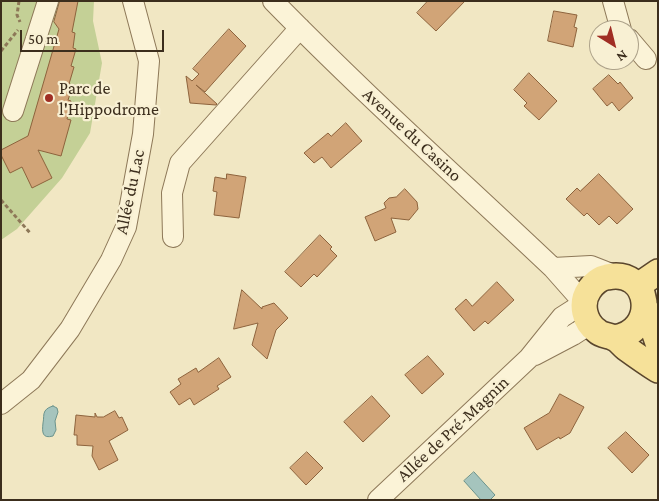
<!DOCTYPE html>
<meta charset="utf-8">
<style>
body{margin:0}
#map{position:relative;width:659px;height:501px;overflow:hidden;background:#f1e7c3;font-family:"Crimson Pro",serif}
canvas{display:block}
.frame{position:absolute;inset:0;border:2px solid #3c2e1d;pointer-events:none}
.north{position:absolute;left:589px;top:20px;width:50px;height:50px;box-sizing:border-box;background:#f8f0d3;border:1px solid #ada28a;border-radius:50%;rotate:144deg;font-size:14px;font-weight:700;line-height:20px;text-align:center;color:#3c2e1d}
.north::after{content:'';display:block;margin:auto;width:18px;height:22px;background:#a02e24;clip-path:polygon(50% 0,100% 100%,50% 72%,0 100%)}
.scale{position:absolute;left:20px;top:30px;width:144px;height:22px;box-sizing:border-box;border:2px solid #3c2e1d;border-top:0;padding-left:6px;font-size:15px;line-height:18px;white-space:nowrap;color:#3c2e1d;-webkit-text-stroke:4px #f8f0d3;paint-order:stroke}
</style>
<div id="map">
<canvas width="659" height="501"></canvas>
<div class="frame"></div>
<div class="north">N</div>
<div class="scale">50 m</div>
</div>
<script>
const ctx = document.querySelector('canvas').getContext('2d');
ctx.lineJoin = 'round';
function fillPath(path, color) {
  ctx.fillStyle = color;
  ctx.fill(path, 'evenodd');
}
function strokePath(path, color, width, dash) {
  ctx.strokeStyle = color;
  ctx.lineWidth = width;
  ctx.lineCap = dash ? 'butt' : 'round';
  ctx.setLineDash(dash || []);
  ctx.stroke(path);
}
function drawText(font, color, halo, rows, align = 'center') {
  ctx.font = font + ' "Crimson Pro",serif';
  ctx.lineWidth = 4.5;
  ctx.setLineDash([]);
  ctx.textBaseline = 'middle';
  ctx.strokeStyle = halo;
  ctx.fillStyle = color;
  for (const [text, x, y, turn = 0] of rows) {
    ctx.save();
    ctx.translate(x, y);
    ctx.rotate((+turn || 0) * Math.PI / 180);
    ctx.textAlign = isNaN(turn) ? turn : align;
    if (halo) ctx.strokeText(text, 0, 0);
    ctx.fillText(text, 0, 0);
    ctx.restore();
  }
}
fillPath(new Path2D(`
 M 1,1 L 94,1 L 93,21 L 102,63 L 90,133 L 62,178 L 17,229 L 1,240 Z`), '#c4d096');
const water = new Path2D(`
 M 53,406 L 57,408 L 58,412 L 55,421 L 56,430 L 53,436 C 42,439 42,432 43,423 C 44,419 43,414 45,411 C 47,408 50,407 53,406 Z
 M 474,472 L 495,495 L 490,500 L 481,500 L 464,481 Z`);
fillPath(water, '#a5c4bd');
strokePath(water, '#6b938c', 1);
const building = new Path2D(`
 M 60,1 L 78,1 L 72,32 L 75,33 L 73,48 L 76,49 L 71,66 L 74,67 L 69,84 L 73,85 L 68,100 L 71,101 L 67,119 L 71,120 L 61,156 L 38,150 L 52,178 L 32,188 L 22,167 L 10,173 L 1,155 L 1,150 L 28,136 L 59,29 L 54,22 Z
 M 428,1 L 465,1 L 436,31 L 417,13 Z
 M 554,11 L 577,15 L 574,27 L 577,28 L 573,47 L 548,41 Z
 M 229,29 L 246,46 L 205,92 L 196,85 L 217,104 L 216,105 L 190,103 L 186,76 L 192,81 L 199,74 L 193,69 Z
 M 529,73 L 557,101 L 539,120 L 524,106 L 527,103 L 514,90 Z
 M 609,75 L 618,84 L 620,82 L 633,98 L 619,111 L 612,102 L 607,106 L 593,89 Z
 M 346,123 L 362,141 L 331,168 L 322,157 L 314,163 L 304,153 L 328,133 L 331,136 Z
 M 227,174 L 246,177 L 239,218 L 214,215 L 217,192 L 213,191 L 215,177 L 226,179 Z
 M 599,174 L 633,209 L 617,224 L 609,216 L 599,225 L 587,213 L 584,216 L 566,199 L 577,188 L 580,191 Z
 M 405,189 L 417,202 L 418,209 L 409,220 L 391,218 L 396,232 L 375,241 L 365,217 L 386,208 L 384,203 L 389,198 L 396,197 Z
 M 320,235 L 332,247 L 330,249 L 337,256 L 317,277 L 314,274 L 301,287 L 285,272 Z
 M 497,282 L 514,300 L 488,324 L 485,321 L 474,331 L 455,309 L 466,299 L 472,306 Z
 M 242,290 L 262,309 L 262,307 L 274,303 L 288,318 L 276,330 L 267,359 L 252,345 L 258,323 L 234,329 Z
 M 428,356 L 444,374 L 422,394 L 405,375 Z
 M 219,358 L 231,377 L 217,386 L 219,389 L 194,405 L 190,398 L 179,405 L 170,392 L 181,384 L 178,379 L 196,368 L 198,372 Z
 M 560,394 L 584,407 L 570,433 L 560,439 L 559,437 L 537,450 L 524,428 L 549,413 Z
 M 372,396 L 390,416 L 363,442 L 344,422 Z
 M 115,411 L 119,418 L 122,417 L 128,430 L 109,441 L 118,460 L 99,470 L 92,456 L 93,446 L 77,445 L 77,435 L 74,435 L 76,415 L 95,417 L 95,413 L 97,417 L 103,417 Z
 M 626,432 L 649,455 L 632,473 L 608,448 Z
 M 307,452 L 323,468 L 306,485 L 290,468 Z`);
fillPath(building, '#d1a477');
strokePath(building, '#8d633d', 1);
const minor = new Path2D(`
 M 273,1 C 363,93 459,179 553,268 L 576,294 L 585,301
 M 613,1 L 621,30
 M 629,39 L 646,59
 M 13,111 L 48,1
 M 173,237 L 172,193 L 180,163 L 300,28
 M 553,268 L 591,266 L 614,275
 M 535,355 L 573,335 L 590,324
 M 1,404 L 31,380 L 70,329 L 111,260 L 126,227 L 143,134 L 149,61 L 133,1
 M 378,500 L 529,358 L 562,317 L 584,303`);
const major = new Path2D(`
 M 639,285 L 658,272
 M 647,311 L 658,343
 M 614,338 C 659,332 651,267 607,277 C 600,278 593,284 589,290 C 580,303 584,322 597,331 C 602,336 609,335 614,338 C 619,340 622,345 626,348 C 637,356 647,363 658,370`);
strokePath(minor, '#8d7858', 22);
strokePath(major, '#5a462d', 28);
strokePath(new Path2D(`
 M 19,1 L 17,15 L 20,22
 M 1,51 L 18,30
 M 1,200 L 31,234`), '#8d7858', 3, [4, 2.5]);
strokePath(minor, '#fbf3d7', 20);
strokePath(major, '#f6e199', 25);
for (const [x, y, r, color] of [
 [49,98,5,"#a02e24"]
]) {
  const dot = new Path2D();
  dot.arc(x, y, r, 0, 2 * Math.PI);
  ctx.fillStyle = color;
  ctx.fill(dot);
  strokePath(dot, '#f8f0d3', 2);
}
drawText('18px', '#3c2e1d', '#f8f0d3', [
 ["Parc de",59,88],
 ["l'Hippodrome",59,109]
], 'left');
drawText('18px', '#3c2e1d', '#f8f0d3', [
 ["Avenue du Casino",412,135,43],
 ["Allée du Lac",130,192,-78],
 ["Allée de Pré-Magnin",453,429,-43]
]);
</script>
